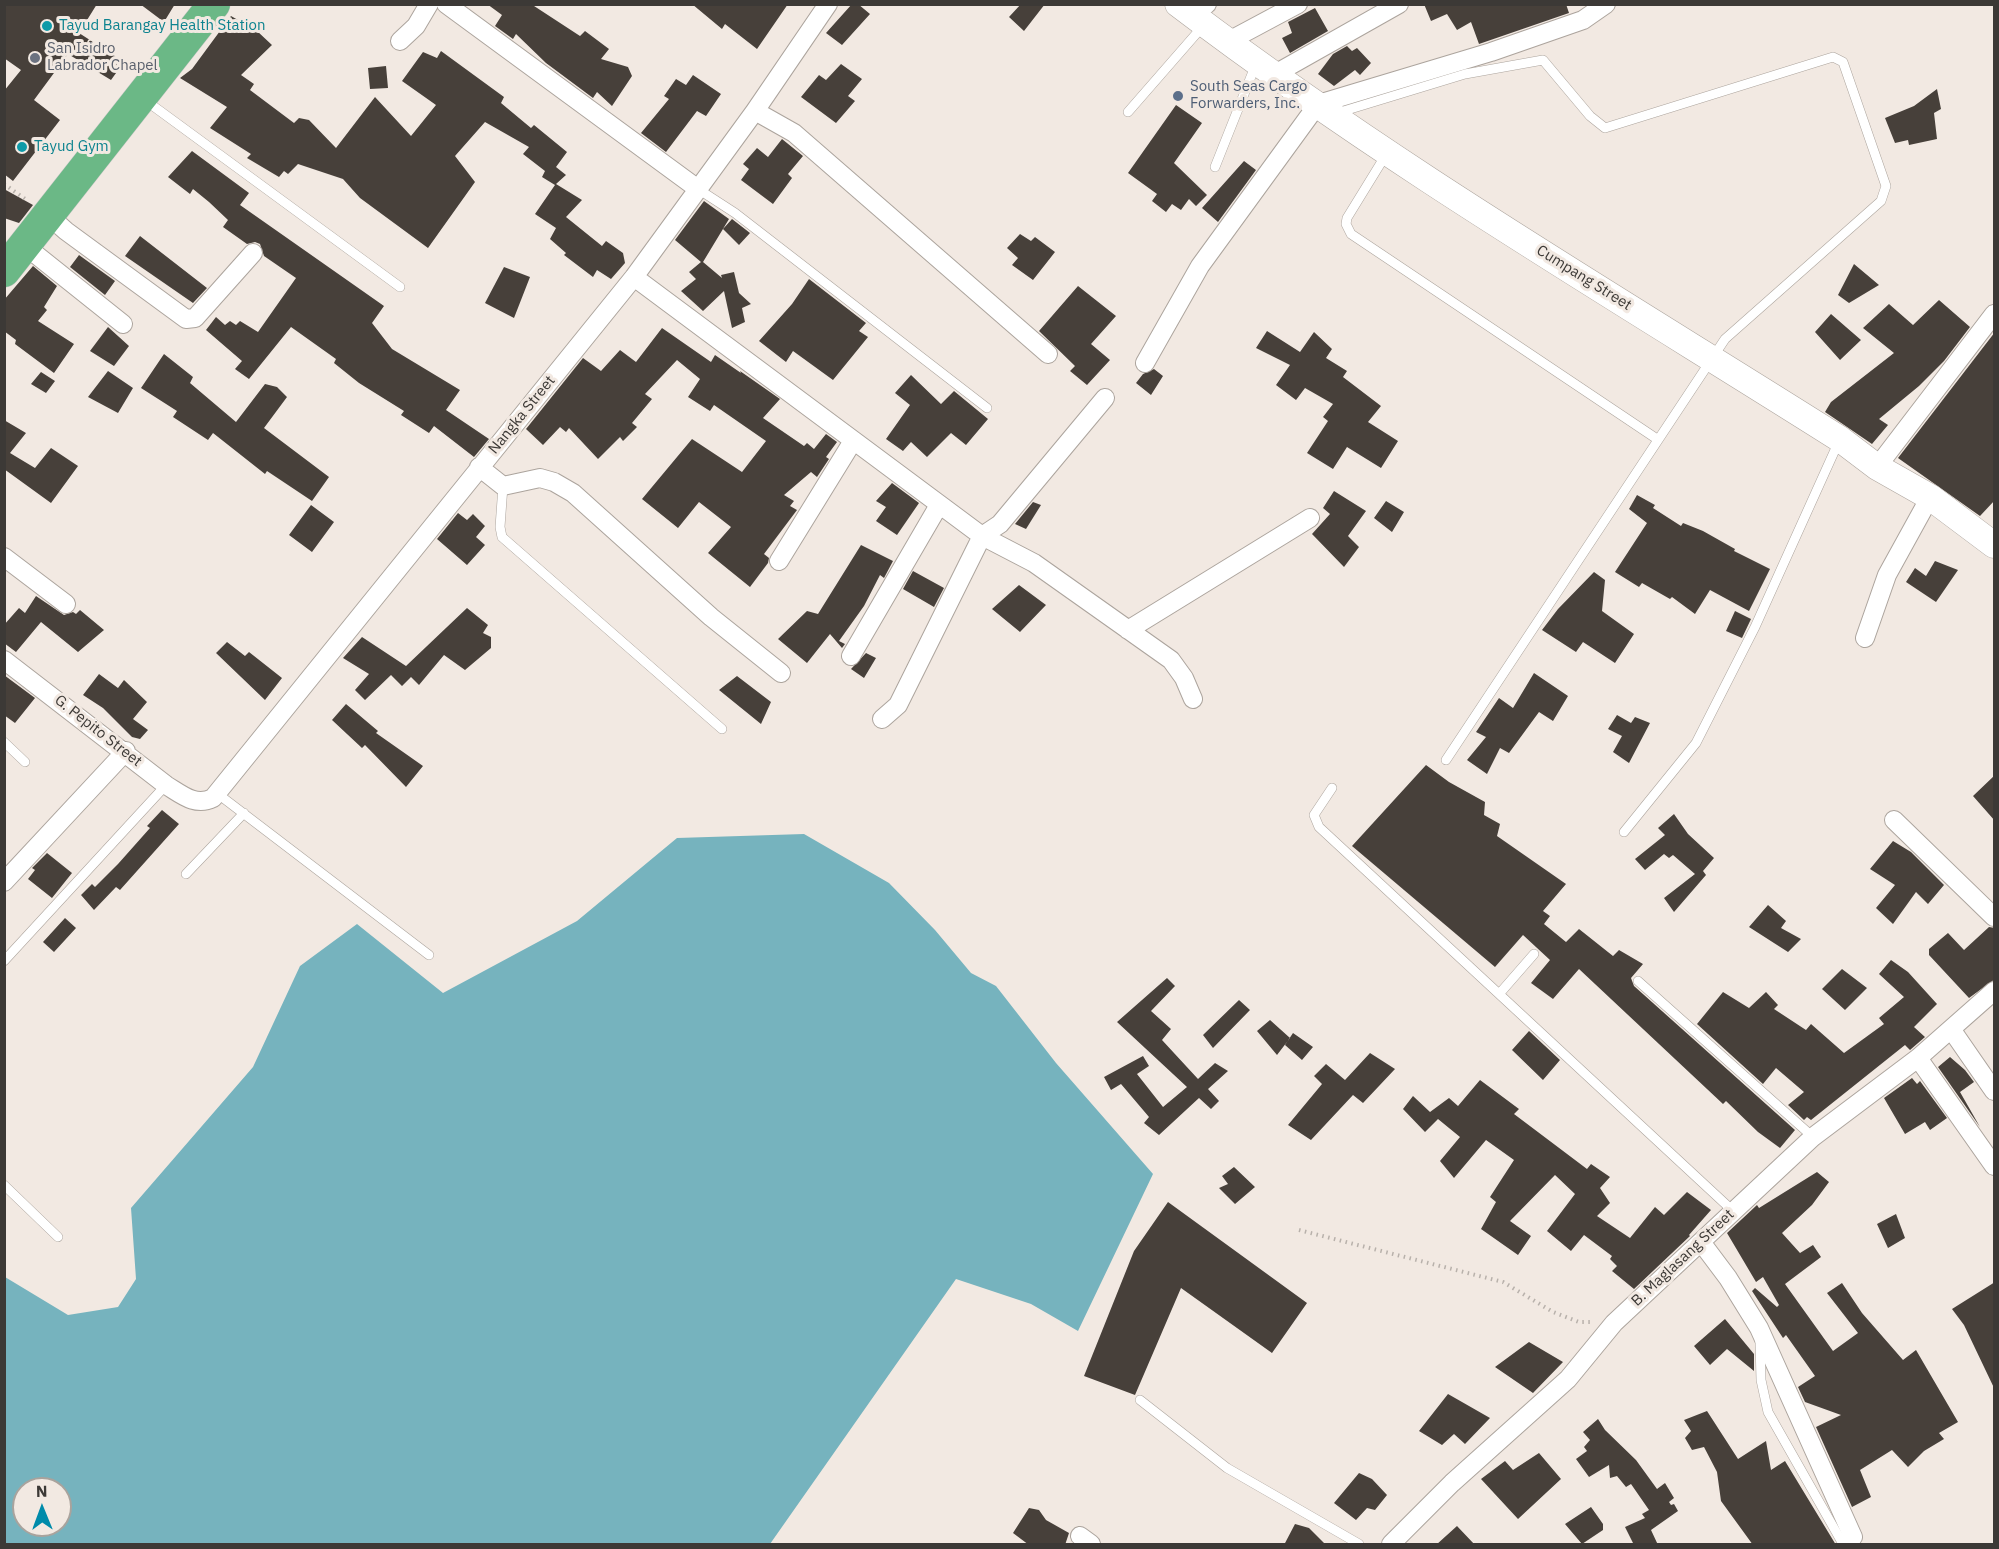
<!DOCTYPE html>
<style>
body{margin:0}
#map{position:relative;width:1999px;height:1549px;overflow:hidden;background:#f2e9e2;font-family:"IBM Plex Sans",sans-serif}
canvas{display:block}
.frame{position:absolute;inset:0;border:6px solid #3c3936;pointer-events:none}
.north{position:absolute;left:12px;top:1477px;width:60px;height:60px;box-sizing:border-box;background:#f2e9e2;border:2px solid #a9a39d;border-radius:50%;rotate:359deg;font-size:16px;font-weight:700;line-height:24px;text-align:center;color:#3c3936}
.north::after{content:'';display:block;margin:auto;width:21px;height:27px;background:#008baa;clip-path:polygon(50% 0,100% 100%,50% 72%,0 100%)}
</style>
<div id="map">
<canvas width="1999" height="1549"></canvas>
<div class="frame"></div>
<div class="north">N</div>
</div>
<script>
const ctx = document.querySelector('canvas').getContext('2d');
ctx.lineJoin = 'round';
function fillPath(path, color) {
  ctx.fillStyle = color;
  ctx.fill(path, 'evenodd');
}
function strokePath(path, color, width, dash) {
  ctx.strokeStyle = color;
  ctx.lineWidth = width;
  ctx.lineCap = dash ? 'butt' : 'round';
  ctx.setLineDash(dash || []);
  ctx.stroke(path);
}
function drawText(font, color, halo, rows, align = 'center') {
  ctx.font = font + ' "IBM Plex Sans",sans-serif';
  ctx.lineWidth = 6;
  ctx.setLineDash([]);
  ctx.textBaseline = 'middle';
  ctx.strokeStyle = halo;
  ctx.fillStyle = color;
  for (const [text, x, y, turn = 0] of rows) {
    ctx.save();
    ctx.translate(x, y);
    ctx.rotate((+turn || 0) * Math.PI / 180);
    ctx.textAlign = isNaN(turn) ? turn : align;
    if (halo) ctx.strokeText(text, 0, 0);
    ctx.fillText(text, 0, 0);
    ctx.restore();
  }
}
fillPath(new Path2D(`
 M 804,834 L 889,883 L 935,930 L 971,973 L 996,986 L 1056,1063 L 1153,1174 L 1078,1331 L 1031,1304 L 956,1279 L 770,1544 L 5,1544 L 5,1277 L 68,1315 L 118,1307 L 136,1279 L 131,1208 L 253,1067 L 300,966 L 357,924 L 443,993 L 577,921 L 677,838 ZM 24,1489 L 60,1489 L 60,1525 L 24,1525 Z`), '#76b3be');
fillPath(new Path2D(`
 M 4,4 L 97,4 L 79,33 L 124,62 L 111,80 L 68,54 L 34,100 L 60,120 L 13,181 L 4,174 L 4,91 L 21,70 L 4,58 Z
 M 140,4 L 175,4 L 164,22 Z
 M 487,4 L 531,4 L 580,36 L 585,31 L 609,49 L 601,59 L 628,67 L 632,76 L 612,106 L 597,92 L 593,98 L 546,63 L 516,34 L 513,39 L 495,26 L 502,15 Z
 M 692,4 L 788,4 L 757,49 L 725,24 L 722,29 Z
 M 852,4 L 858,4 L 870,14 L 842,45 L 826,33 Z
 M 1021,4 L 1045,4 L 1024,31 L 1009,17 Z
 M 1424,4 L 1566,4 L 1569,13 L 1479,44 L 1471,22 L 1457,30 L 1447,14 L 1431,21 Z
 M 1315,8 L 1328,31 L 1290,53 L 1282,38 L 1292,33 L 1288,22 Z
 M 231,16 L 257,31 L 272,45 L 241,75 L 254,84 L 250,90 L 294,123 L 299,118 L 309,120 L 336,148 L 375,97 L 411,136 L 436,105 L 402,81 L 423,52 L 437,58 L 441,51 L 504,97 L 501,103 L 531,128 L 534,125 L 567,152 L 556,167 L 566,175 L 556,184 L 582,200 L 566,217 L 602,246 L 606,241 L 623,253 L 625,263 L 611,279 L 597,270 L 593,277 L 564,255 L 566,253 L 550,239 L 556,228 L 535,214 L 555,185 L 542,177 L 545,171 L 523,154 L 529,147 L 485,122 L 455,156 L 475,182 L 428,248 L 360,198 L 343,179 L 298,164 L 288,174 L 284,171 L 279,177 L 247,158 L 251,154 L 210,128 L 227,107 L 180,78 L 192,69 Z
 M 1347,46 L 1352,51 L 1357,48 L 1371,63 L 1360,75 L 1355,70 L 1334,86 L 1318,74 L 1333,54 Z
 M 841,64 L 862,79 L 848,96 L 855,101 L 836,123 L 801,97 L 819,75 L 826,80 Z
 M 386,66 L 388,88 L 370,89 L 368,68 Z
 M 693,75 L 721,94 L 706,116 L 697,111 L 666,152 L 641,133 L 669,99 L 664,96 L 676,79 L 686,85 Z
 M 1937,89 L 1941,109 L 1934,113 L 1937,139 L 1909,145 L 1908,140 L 1895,143 L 1885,118 L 1914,106 Z
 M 1176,105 L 1202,123 L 1174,163 L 1207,195 L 1196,206 L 1189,199 L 1181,210 L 1172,204 L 1166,212 L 1152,201 L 1157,194 L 1128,173 Z
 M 782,139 L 803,156 L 788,174 L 792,178 L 773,204 L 741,180 L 749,169 L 743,164 L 757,148 L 768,157 Z
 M 192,151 L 249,193 L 240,205 L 384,306 L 372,323 L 392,349 L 460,390 L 446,410 L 489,439 L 474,457 L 434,426 L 429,433 L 401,415 L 404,411 L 359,383 L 334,363 L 336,359 L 291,327 L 249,379 L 235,369 L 242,361 L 206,330 L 216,317 L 225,325 L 230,321 L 236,325 L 240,321 L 258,332 L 296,278 L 264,256 L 260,244 L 255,242 L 247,244 L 223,227 L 228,220 L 209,202 L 193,189 L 190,194 L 168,177 Z
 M 1244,161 L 1256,170 L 1218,222 L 1202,208 Z
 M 4,189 L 33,205 L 19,223 L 4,218 Z
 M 704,201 L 729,219 L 703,262 L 722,278 L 721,275 L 734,272 L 739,293 L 751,304 L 742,308 L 745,322 L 732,328 L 724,291 L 703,311 L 681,291 L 696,279 L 689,272 L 701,262 L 675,240 Z
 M 732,219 L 750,233 L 739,245 L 723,229 Z
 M 1020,234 L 1031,241 L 1035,237 L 1055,252 L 1033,280 L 1012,265 L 1018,258 L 1007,248 Z
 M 140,236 L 207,288 L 193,303 L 125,256 Z
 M 79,255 L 115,281 L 105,295 L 70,267 Z
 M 1854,264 L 1879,285 L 1849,303 L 1838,295 Z
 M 33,266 L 57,286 L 44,307 L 47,310 L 38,321 L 74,344 L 54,373 L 15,344 L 16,340 L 4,331 L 4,300 Z
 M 504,267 L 530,277 L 514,318 L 485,303 Z
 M 809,279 L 866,323 L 859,331 L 868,337 L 833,380 L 793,351 L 786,362 L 759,341 L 792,304 Z
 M 1078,286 L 1116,316 L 1091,344 L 1110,360 L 1087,385 L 1070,371 L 1075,366 L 1039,331 Z
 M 1939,300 L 1970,327 L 1944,361 L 1919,386 L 1879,419 L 1888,425 L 1872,444 L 1825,412 L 1831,402 L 1894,353 L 1863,328 L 1889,304 L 1913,325 Z
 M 1831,314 L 1861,340 L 1840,360 L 1815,332 Z
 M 108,327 L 129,346 L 114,366 L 90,351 Z
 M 662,328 L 711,362 L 715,355 L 741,373 L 740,371 L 780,399 L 763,418 L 804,446 L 807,443 L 814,449 L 826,434 L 837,442 L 826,457 L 829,459 L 817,477 L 811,472 L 784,495 L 794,501 L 790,506 L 797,510 L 764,554 L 769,558 L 768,563 L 750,587 L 708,553 L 731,527 L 699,502 L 678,528 L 642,499 L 692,439 L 742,472 L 766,441 L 714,405 L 710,411 L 688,397 L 700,379 L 677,360 L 645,394 L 652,399 L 632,423 L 637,427 L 623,441 L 620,437 L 598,459 L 569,428 L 566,432 L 560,427 L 543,445 L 526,429 L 583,358 L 601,371 L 620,350 L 636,362 Z
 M 1267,331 L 1300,352 L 1314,332 L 1332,349 L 1326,358 L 1347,371 L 1343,377 L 1381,406 L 1368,422 L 1398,441 L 1381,468 L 1347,447 L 1333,469 L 1307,453 L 1328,421 L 1323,417 L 1333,404 L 1305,388 L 1296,400 L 1276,385 L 1290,365 L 1256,348 Z
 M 1995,332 L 1995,500 L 1980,516 L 1898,458 Z
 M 164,354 L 193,377 L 190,383 L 236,422 L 265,384 L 277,387 L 287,397 L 264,428 L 329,477 L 312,501 L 267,471 L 265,474 L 213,433 L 208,440 L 173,417 L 177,411 L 141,388 Z
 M 1154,369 L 1163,376 L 1151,395 L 1136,383 L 1143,374 Z
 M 108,371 L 133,388 L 118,413 L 88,397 Z
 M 41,372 L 55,381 L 46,393 L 31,384 Z
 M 911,375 L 941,404 L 954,391 L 988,419 L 966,445 L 951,433 L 927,457 L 911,442 L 903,451 L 886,439 L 910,405 L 895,393 Z
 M 4,420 L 26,433 L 10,453 L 35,468 L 51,448 L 78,466 L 51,503 L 4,469 Z
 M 892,483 L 919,503 L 897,535 L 876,521 L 886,507 L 876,501 Z
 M 1334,491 L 1366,511 L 1348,536 L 1359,547 L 1344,567 L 1312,534 L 1330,514 L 1323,508 Z
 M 1637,495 L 1655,505 L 1653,508 L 1681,526 L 1683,523 L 1703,531 L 1735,549 L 1734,551 L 1770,569 L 1749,611 L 1710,590 L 1695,614 L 1672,597 L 1670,599 L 1642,583 L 1639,587 L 1615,572 L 1647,523 L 1629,509 Z
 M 1386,501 L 1404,512 L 1392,532 L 1374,518 Z
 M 1033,502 L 1041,505 L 1026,529 L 1015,524 Z
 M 311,505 L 334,522 L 312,552 L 289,535 Z
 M 458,513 L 467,520 L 473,514 L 485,526 L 476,537 L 485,545 L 467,565 L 437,539 Z
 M 861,545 L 893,561 L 884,578 L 880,575 L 864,606 L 839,641 L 845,644 L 842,648 L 830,634 L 807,663 L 778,639 L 807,611 L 818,614 Z
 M 1935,561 L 1958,570 L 1936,602 L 1906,582 L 1915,568 L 1926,576 Z
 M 913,571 L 944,588 L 934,607 L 903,589 Z
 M 1594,572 L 1605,580 L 1602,611 L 1634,634 L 1615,663 L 1583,642 L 1576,652 L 1542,630 L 1558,609 Z
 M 1019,585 L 1046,605 L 1020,632 L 992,609 Z
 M 36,596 L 64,615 L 73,612 L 76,614 L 80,610 L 104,630 L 78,652 L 41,622 L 16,652 L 4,643 L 4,625 L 19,608 L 25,613 Z
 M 467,608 L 488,625 L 483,633 L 491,637 L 491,648 L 465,670 L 444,655 L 419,685 L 411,677 L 402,686 L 391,675 L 365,700 L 355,690 L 369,674 L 343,658 L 362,637 L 406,666 Z
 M 1735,611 L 1751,619 L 1742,638 L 1726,631 Z
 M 227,642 L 245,656 L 249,652 L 282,678 L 265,700 L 216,653 Z
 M 866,653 L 876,658 L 864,678 L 851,669 Z
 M 1534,673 L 1568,696 L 1553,721 L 1539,712 L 1509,753 L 1500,748 L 1487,774 L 1467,760 L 1486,737 L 1476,732 L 1499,698 L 1513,708 Z
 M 99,674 L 118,688 L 124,680 L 147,702 L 133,719 L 148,730 L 140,739 L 132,737 L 103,708 L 83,695 Z
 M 4,675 L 35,698 L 15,723 L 4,715 Z
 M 737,676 L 771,702 L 761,724 L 719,690 Z
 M 346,704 L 378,731 L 376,733 L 423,766 L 406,787 L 365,745 L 362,748 L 332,720 Z
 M 1617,715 L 1631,723 L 1635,717 L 1650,723 L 1629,763 L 1613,752 L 1622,736 L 1608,729 Z
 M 1426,765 L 1449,782 L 1485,802 L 1484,815 L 1500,824 L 1497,836 L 1566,884 L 1543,911 L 1550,916 L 1544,924 L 1566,942 L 1579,929 L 1613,956 L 1619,950 L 1643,964 L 1631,978 L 1634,986 L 1795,1130 L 1780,1148 L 1758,1132 L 1726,1101 L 1723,1104 L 1579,969 L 1553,999 L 1531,983 L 1550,960 L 1523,935 L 1495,967 L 1352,846 Z
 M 1995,775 L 1995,821 L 1973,796 Z
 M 162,810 L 179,824 L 120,890 L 116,887 L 94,910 L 81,895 L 92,884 L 95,887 L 118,864 L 150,828 L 147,826 Z
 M 1674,814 L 1688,834 L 1714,858 L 1703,871 L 1706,875 L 1674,912 L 1664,898 L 1695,874 L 1673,855 L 1669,858 L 1664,854 L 1645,870 L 1635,859 L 1665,835 L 1658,828 Z
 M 1893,841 L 1911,852 L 1944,885 L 1928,904 L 1916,892 L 1893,924 L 1876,908 L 1895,885 L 1870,869 Z
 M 47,853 L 72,873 L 52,898 L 28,879 L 35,870 L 32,868 Z
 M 1768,905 L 1786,921 L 1781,928 L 1801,939 L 1788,952 L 1749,927 Z
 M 65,918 L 76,928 L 54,952 L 43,942 Z
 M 1989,927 L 1995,928 L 1995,979 L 1969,998 L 1929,955 L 1929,949 L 1948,933 L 1964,950 Z
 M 1891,960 L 1908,972 L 1937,1004 L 1914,1027 L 1925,1037 L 1910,1050 L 1905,1045 L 1811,1120 L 1807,1117 L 1804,1120 L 1788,1105 L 1804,1092 L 1776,1068 L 1763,1084 L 1697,1024 L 1723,992 L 1749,1008 L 1766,992 L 1778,1005 L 1774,1009 L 1806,1030 L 1811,1024 L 1844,1053 L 1884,1024 L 1879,1018 L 1904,997 L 1879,974 Z
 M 1842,969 L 1867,988 L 1845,1010 L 1822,989 Z
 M 1167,978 L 1175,986 L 1151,1011 L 1171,1029 L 1162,1040 L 1198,1079 L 1215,1063 L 1228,1071 L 1208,1089 L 1219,1101 L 1211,1109 L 1199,1098 L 1159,1135 L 1144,1123 L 1149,1117 L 1121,1084 L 1111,1090 L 1104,1077 L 1143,1056 L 1149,1066 L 1137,1074 L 1163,1107 L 1187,1087 L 1117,1022 Z
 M 1239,1000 L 1250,1010 L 1213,1048 L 1203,1035 Z
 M 1270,1020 L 1290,1038 L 1277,1055 L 1257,1031 Z
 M 1529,1031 L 1560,1060 L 1543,1080 L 1512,1050 Z
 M 1293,1033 L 1313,1047 L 1302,1060 L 1285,1045 Z
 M 1370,1053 L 1395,1069 L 1363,1103 L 1353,1095 L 1311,1140 L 1288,1125 L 1322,1084 L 1314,1076 L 1326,1064 L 1345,1080 Z
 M 1950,1057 L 1965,1070 L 1974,1082 L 1960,1092 L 1980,1127 L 1938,1067 Z
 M 1912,1078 L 1917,1084 L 1920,1081 L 1947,1118 L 1930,1130 L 1925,1122 L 1905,1134 L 1884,1098 Z
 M 1480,1080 L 1519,1109 L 1514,1114 L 1587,1169 L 1591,1164 L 1610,1177 L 1600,1188 L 1610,1203 L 1597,1216 L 1630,1238 L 1655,1207 L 1664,1215 L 1687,1192 L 1711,1210 L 1689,1235 L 1690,1236 L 1634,1289 L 1612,1271 L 1617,1266 L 1610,1259 L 1612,1256 L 1584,1235 L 1571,1251 L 1547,1231 L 1575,1194 L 1555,1175 L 1510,1221 L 1531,1236 L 1518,1255 L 1481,1229 L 1496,1202 L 1490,1197 L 1514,1160 L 1486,1140 L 1454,1178 L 1440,1161 L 1460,1137 L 1438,1119 L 1425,1132 L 1403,1109 L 1413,1096 L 1430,1112 L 1449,1098 L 1458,1106 Z
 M 1234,1167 L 1255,1187 L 1235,1204 L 1219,1188 L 1228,1184 L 1222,1176 Z
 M 1817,1172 L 1829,1182 L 1812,1205 L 1782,1233 L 1800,1253 L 1813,1245 L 1821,1257 L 1785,1284 L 1833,1351 L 1858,1333 L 1827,1293 L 1842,1283 L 1862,1313 L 1903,1360 L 1916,1350 L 1958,1422 L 1939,1433 L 1944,1439 L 1924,1451 L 1908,1467 L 1892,1450 L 1860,1470 L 1871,1497 L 1852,1507 L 1816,1427 L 1841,1415 L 1805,1402 L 1798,1387 L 1815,1376 L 1786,1335 L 1783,1338 L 1752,1291 L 1755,1288 L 1777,1307 L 1779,1305 L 1763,1277 L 1756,1282 L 1727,1233 L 1757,1205 L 1759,1208 Z
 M 1168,1202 L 1307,1303 L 1272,1353 L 1181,1288 L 1135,1395 L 1084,1376 L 1134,1251 Z
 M 1896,1214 L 1905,1238 L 1888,1248 L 1877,1224 Z
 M 1995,1282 L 1995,1390 L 1964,1325 L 1952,1309 Z
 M 1725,1319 L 1754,1354 L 1754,1371 L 1727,1349 L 1710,1365 L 1694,1346 Z
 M 1529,1342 L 1563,1362 L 1533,1393 L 1495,1367 Z
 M 1448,1394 L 1490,1418 L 1465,1444 L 1454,1434 L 1442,1445 L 1419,1431 Z
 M 1707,1411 L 1738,1459 L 1766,1441 L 1771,1470 L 1785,1461 L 1836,1545 L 1753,1545 L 1721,1501 L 1717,1472 L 1704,1447 L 1692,1450 L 1685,1438 L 1691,1431 L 1684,1420 Z
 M 1598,1419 L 1605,1430 L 1636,1460 L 1657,1489 L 1665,1483 L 1674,1498 L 1669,1502 L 1671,1505 L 1674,1504 L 1678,1511 L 1651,1530 L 1658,1545 L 1634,1545 L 1625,1527 L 1645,1518 L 1642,1514 L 1649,1510 L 1631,1484 L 1626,1487 L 1617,1476 L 1610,1478 L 1609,1465 L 1589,1477 L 1576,1459 L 1587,1451 L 1584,1447 L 1590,1440 L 1583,1432 Z
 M 1539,1453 L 1561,1479 L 1518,1519 L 1481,1479 L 1505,1461 L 1513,1470 Z
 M 1359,1473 L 1372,1479 L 1387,1495 L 1375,1510 L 1367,1508 L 1356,1520 L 1334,1503 Z
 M 1591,1507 L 1603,1524 L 1603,1530 L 1582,1544 L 1565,1524 Z
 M 1029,1508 L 1039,1510 L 1046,1520 L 1069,1533 L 1065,1545 L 1029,1545 L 1013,1533 Z
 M 1295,1524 L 1309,1528 L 1326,1545 L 1284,1545 Z
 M 1457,1526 L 1475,1545 L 1436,1545 Z`), '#47403a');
const lane = new Path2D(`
 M 145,100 L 400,287
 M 1128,112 L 1203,26
 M 1337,113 L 1465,74 L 1543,60 L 1590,116 L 1605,128 L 1833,57 L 1843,62 L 1886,186 L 1881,201 L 1725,339 L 1446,760
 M 1387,153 L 1347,218 L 1346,224 L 1351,234 L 1657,439
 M 1215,167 L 1256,64
 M 698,189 L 735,213 L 987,408
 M 503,486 L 500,527 L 502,537 L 722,729
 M 4,742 L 25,762
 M 1332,788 L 1314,815 L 1319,827 L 1733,1211
 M 218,794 L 429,955
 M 1624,832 L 1696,743 L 1755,627 L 1839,441
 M 186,874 L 244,813
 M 4,961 L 166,785
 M 1638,981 L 1813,1137
 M 1500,993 L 1534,954
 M 4,1185 L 58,1237
 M 1760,1342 L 1761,1380 L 1768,1412 L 1843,1544
 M 1140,1400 L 1227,1468 L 1359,1544`);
const street = new Path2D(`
 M 446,4 L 698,189
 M 1191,14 L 1207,4
 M 400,41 L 416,26 L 429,4
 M 1227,42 L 1298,4
 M 1275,74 L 1399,4
 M 755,111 L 794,133 L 1048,354
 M 48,215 L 66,231 L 186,319 L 195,318 L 253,253
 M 24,245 L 123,324
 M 634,277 L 982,536 L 1034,563 L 1171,660 L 1184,678 L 1193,699
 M 1145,363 L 1200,266 L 1318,104 L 1491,52 L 1583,20 L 1606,4
 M 479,467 L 503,486 L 540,478 L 554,482 L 573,493 L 711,617 L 781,673
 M 1877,467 L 1994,314
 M 4,557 L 66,604
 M 779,561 L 853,441
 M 1128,630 L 1310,518
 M 1865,638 L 1887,575 L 1930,497
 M 851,656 L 939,505
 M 4,660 L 166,785 C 181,794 195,807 213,798 L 634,277 L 755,111 L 828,4
 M 882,719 L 898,705 L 982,536 L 1000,524 L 1105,398
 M 1894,820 L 1994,917
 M 4,882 L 126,751
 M 1951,1029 L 1994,1091
 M 1918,1058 L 1994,1166
 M 1701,1242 L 1728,1278 L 1759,1328 L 1853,1537
 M 1080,1536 L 1091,1544
 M 1391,1544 L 1452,1483 L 1568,1379 L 1614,1323 L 1813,1137 L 1918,1058 L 1994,991`);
const secondary = new Path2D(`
 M 1178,4 C 1388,164 1617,298 1840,439 L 1877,467 L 1930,497 L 1994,545`);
const highway = new Path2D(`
 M 4,271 L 214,4`);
strokePath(lane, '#aca49d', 10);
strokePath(street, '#aca49d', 20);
strokePath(secondary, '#aca49d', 27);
strokePath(highway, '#c8c8c7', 33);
strokePath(new Path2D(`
 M 4,184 L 28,201
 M 1299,1230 L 1503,1282 L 1553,1312 L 1579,1322 L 1592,1322`), '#b8b1ab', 4, [1.5, 4.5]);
strokePath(lane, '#fff', 9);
strokePath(street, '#fff', 18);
strokePath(secondary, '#fff', 26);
strokePath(highway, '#6bb886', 32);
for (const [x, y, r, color] of [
 [47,26,6,"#0f9aa8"],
 [35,58,6,"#6b7280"],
 [1178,96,6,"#5c6f8a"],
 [22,147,6,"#0f9aa8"]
]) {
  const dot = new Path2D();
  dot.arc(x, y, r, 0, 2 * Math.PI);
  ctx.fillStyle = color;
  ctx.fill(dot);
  strokePath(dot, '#f2e9e2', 2);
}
drawText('15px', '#0d838f', '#f2e9e2', [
 ["Tayud Barangay Health Station",59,26],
 ["Tayud Gym",34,147]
], 'left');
drawText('15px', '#5b616d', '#f2e9e2', [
 ["San Isidro",47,49],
 ["Labrador Chapel",47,66]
], 'left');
drawText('15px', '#4e5e75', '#f2e9e2', [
 ["South Seas Cargo",1190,87],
 ["Forwarders, Inc.",1190,104]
], 'left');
drawText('15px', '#3c3936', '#f2e9e2', [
 ["Cumpang Street",1584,278,32],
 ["Nangka Street",522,415,-51],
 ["G. Pepito Street",98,731,38],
 ["B. Maglasang Street",1683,1258,-43]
]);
</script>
